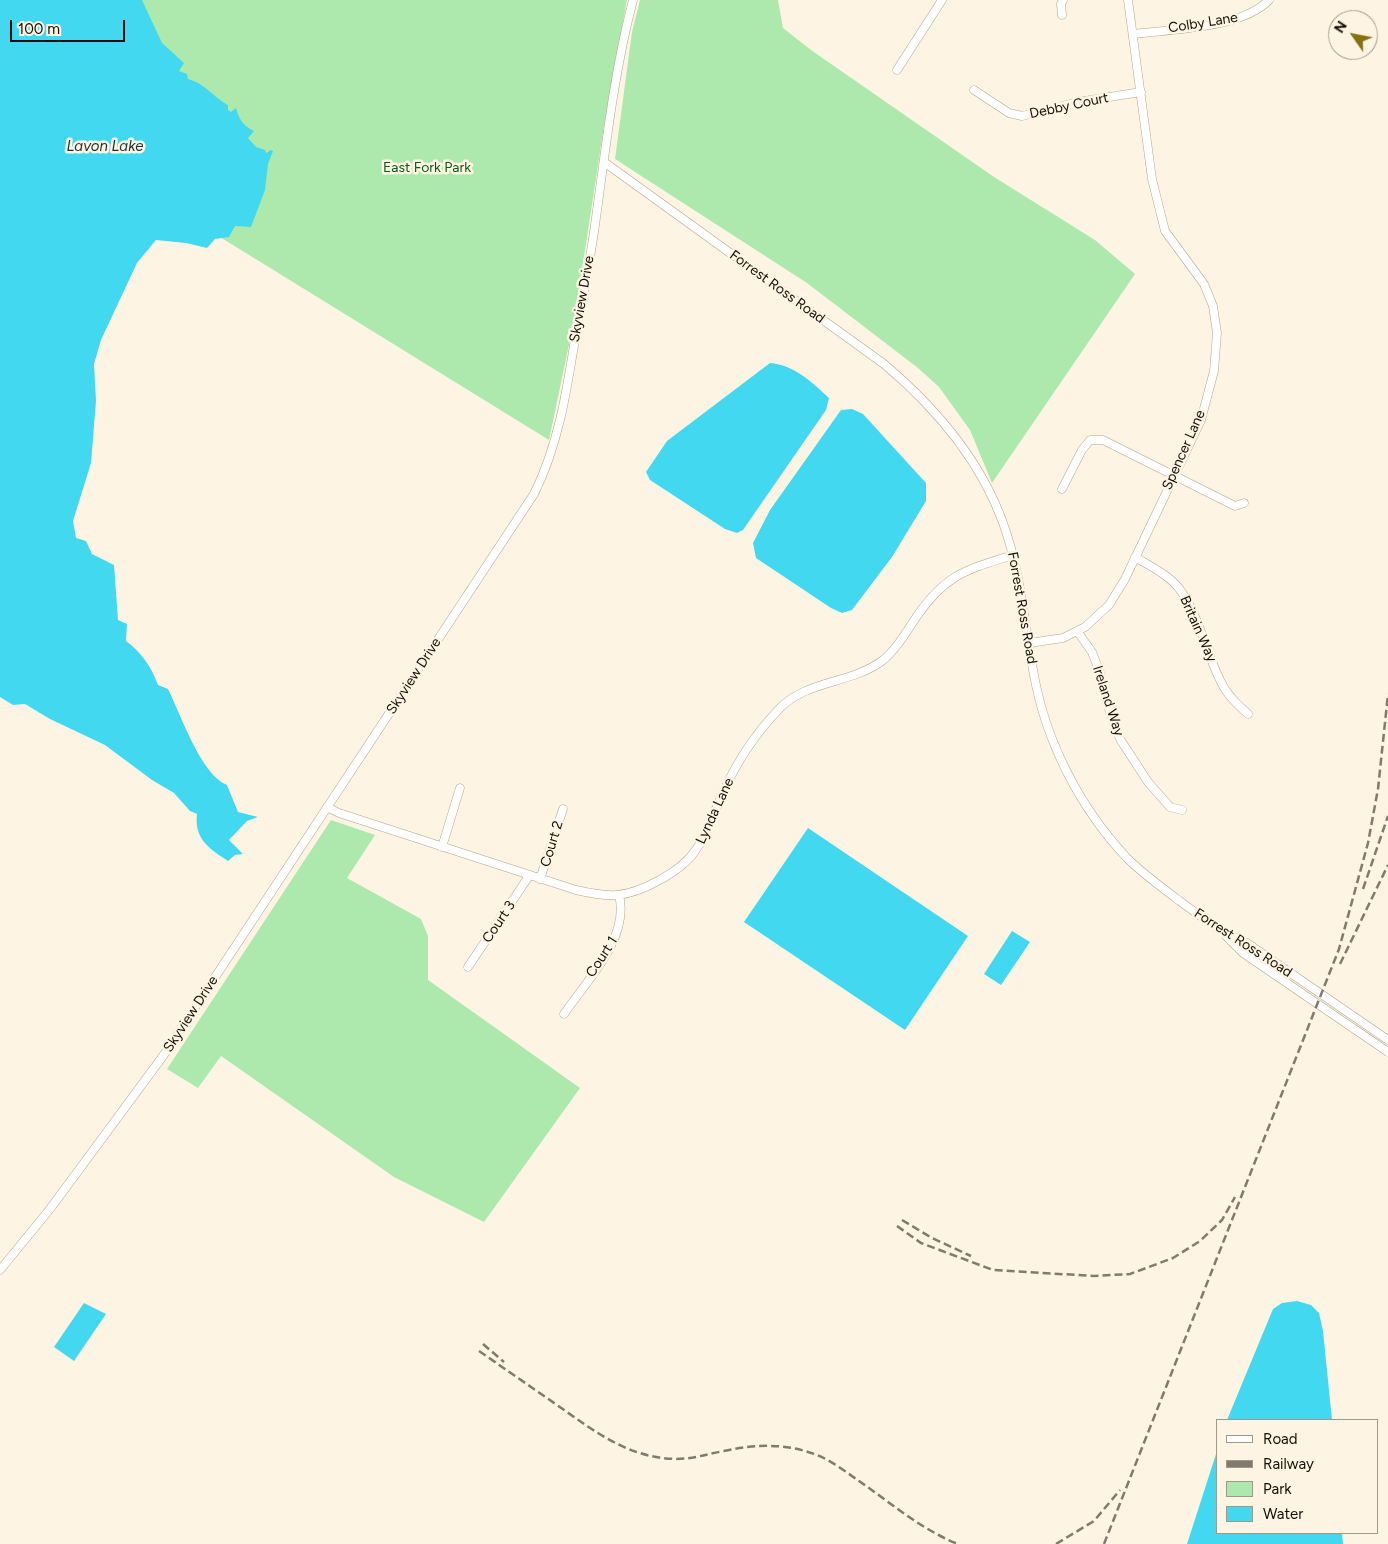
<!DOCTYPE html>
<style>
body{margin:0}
#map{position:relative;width:1388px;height:1544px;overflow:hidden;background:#fef4e3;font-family:Figtree,sans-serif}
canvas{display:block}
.legend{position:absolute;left:1216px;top:1419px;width:162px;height:115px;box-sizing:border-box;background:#fef4e3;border:1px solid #a0988a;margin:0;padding:6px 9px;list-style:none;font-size:15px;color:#130e05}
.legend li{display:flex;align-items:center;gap:10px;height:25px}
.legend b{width:25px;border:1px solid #a0988a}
.north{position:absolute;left:1328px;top:10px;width:50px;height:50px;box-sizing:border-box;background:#fef4e3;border:1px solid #a0988a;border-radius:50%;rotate:303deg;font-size:14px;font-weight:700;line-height:20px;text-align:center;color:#130e05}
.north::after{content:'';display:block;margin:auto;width:18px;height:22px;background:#867112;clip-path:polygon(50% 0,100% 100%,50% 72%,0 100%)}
.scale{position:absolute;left:10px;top:20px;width:115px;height:22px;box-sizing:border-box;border:2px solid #130e05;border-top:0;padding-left:6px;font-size:15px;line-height:18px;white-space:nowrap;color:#130e05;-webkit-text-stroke:4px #fef4e3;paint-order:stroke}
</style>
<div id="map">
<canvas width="1388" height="1544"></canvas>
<ul class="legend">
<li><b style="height:6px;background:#fff"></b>Road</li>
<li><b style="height:6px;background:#827a6e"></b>Railway</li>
<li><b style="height:14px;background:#ade9ac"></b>Park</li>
<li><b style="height:14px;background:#42d9f0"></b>Water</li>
</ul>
<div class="north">N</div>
<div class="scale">100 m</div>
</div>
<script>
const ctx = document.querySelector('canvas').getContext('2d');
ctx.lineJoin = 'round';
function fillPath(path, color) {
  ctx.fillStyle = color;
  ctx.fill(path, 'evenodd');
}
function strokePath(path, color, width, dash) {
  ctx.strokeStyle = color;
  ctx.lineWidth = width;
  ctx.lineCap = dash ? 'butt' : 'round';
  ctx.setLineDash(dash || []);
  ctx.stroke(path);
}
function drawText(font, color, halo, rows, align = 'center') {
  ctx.font = font + ' Figtree,sans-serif';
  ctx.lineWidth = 5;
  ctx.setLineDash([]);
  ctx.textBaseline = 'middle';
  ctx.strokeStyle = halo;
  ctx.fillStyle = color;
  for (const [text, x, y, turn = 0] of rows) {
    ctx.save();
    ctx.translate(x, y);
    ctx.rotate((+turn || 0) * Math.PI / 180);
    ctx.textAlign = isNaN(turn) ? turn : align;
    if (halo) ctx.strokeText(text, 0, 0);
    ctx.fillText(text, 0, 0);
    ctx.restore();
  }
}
fillPath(new Path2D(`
 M 78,0 L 627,0 L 603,132 L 575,316 L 549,440 L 194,221 Z
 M 640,0 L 778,0 L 783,28 L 811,50 L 994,177 L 1095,240 L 1135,274 L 992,483 L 970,430 L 939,387 L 918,368 L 807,283 L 615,159 L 632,32 Z
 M 331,820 L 375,835 L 347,878 L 421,919 L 428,936 L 428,980 L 580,1088 L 484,1222 L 394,1177 L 221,1056 L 198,1088 L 167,1069 Z`), '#ade9ac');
fillPath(new Path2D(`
 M 0,0 L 142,0 L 162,43 L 184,63 L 179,71 L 187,74 L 188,79 C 206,84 213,97 228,105 L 228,110 L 231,112 L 236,108 C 239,119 243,126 254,131 L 248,138 L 256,147 L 265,150 L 266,153 L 271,150 L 273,151 L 268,164 L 265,190 L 251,227 L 235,226 L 229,237 L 215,239 L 207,248 L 186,243 L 156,240 L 137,263 L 101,340 L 94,364 L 96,401 L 91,463 L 73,521 L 76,538 L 86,541 L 92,554 L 114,565 L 118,620 L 127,624 L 126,641 C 142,653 151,666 158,685 L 168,689 C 181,715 201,775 227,785 L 238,812 L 258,817 L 247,821 L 229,840 L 243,854 L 235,855 L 228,861 C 208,848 194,838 197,814 L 190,811 L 174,793 L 152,780 L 105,745 L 50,719 L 25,704 L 13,705 L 0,697 Z
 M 770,363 C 794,365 812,382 829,398 L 826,410 L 743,530 L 737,533 L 725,529 L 650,480 L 646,472 L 667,441 Z
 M 852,409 L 863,414 L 926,483 L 926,501 L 892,557 L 852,610 L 842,613 L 831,608 L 756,558 L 753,543 L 770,510 L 841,410 Z
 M 808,828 L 968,936 L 905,1030 L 744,922 Z
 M 1012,931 L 1030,942 L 1001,985 L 984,974 Z
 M 1297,1301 L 1311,1305 L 1319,1313 L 1323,1331 L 1332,1420 L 1227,1420 L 1273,1309 L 1282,1303 Z
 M 84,1303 L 106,1314 L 74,1361 L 54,1347 Z
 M 1217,1451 L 1217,1533 L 1342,1533 L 1343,1544 L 1187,1544 Z`), '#42d9f0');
const minor = new Path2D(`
 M 1062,15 L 1061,4 L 1063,0
 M 1133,34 C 1171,29 1241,29 1269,0
 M 897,70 L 942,0
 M 974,90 L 1009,113 L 1022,116 L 1078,102 L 1141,92
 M 604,162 L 884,364 C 935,407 980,459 1003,523 C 1021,572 1024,624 1034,675 C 1046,742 1080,808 1127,858 C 1142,873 1160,886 1177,899 C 1200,916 1221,932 1247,943 L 1388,1040
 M 1062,489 L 1082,450 L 1090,440 L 1103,440 L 1235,506 L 1244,503
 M 1135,557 C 1150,566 1171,576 1181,591 C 1200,618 1206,653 1221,682 C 1227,695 1238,705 1248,714
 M 1077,631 L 1092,652 L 1100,673 L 1109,709 L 1120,739 L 1148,782 L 1170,807 L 1182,810
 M 1029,643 L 1063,638 L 1085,627 L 1109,605 L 1125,579 L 1201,420 L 1214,371 L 1217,333 L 1213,306 L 1204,284 L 1165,231 L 1152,179 L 1128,0
 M 327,807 L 339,813 L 576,890 C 589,893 603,896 617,895 C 641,893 682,871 695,851 C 708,834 713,812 723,793 C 736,763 757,732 780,708 C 808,680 850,684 882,661 C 896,650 907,631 917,616 C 946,574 966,570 1013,555
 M 442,847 L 460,788
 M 540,879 L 563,809
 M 1226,936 L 1243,953 L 1388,1052
 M 468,967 L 529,876
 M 564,1014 C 587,980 630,938 619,895
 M 0,1270 L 50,1209 L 163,1056 L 534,494 C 559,444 567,389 576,333 C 582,300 589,266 594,232 C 605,155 613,76 633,0`);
strokePath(minor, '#b4a58a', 9);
strokePath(minor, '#fff', 8);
strokePath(new Path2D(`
 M 1363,889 L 1388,816
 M 1340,964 L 1388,865
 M 902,1220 L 932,1238 L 971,1256
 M 897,1226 L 921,1243 L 993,1270 L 1094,1276 L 1130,1274 L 1173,1258 L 1200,1241 L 1222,1220 L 1235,1197
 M 483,1344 L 504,1362
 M 479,1351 C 505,1369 531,1387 557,1405 C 594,1431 628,1458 676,1459 C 693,1459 707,1454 724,1451 C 756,1444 786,1443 817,1455 C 832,1461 846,1472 859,1481 C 891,1503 922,1530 958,1544
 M 1056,1544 L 1094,1521 L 1120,1490
 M 1104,1544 L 1339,949 L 1368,843 L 1378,789 L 1388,694`), '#827a6e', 2.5, [8, 4]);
drawText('14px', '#130e05', '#fef4e3', [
 ["Colby Lane",1203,23,-9],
 ["Debby Court",1069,106,-12],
 ["Forrest Ross Road",777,287,36],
 ["Skyview Drive",582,299,-80],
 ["Spencer Lane",1184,450,-66],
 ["Forrest Ross Road",1022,608,80],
 ["Britain Way",1198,629,66],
 ["Skyview Drive",414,676,-57],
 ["Ireland Way",1108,701,72],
 ["Lynda Lane",715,811,-65],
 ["Court 2",552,844,-73],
 ["Court 3",499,922,-56],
 ["Forrest Ross Road",1243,943,33],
 ["Court 1",602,957,-57],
 ["Skyview Drive",191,1014,-57]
]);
drawText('14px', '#065914', '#fef4e3', [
 ["East Fork Park",427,168]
]);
drawText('italic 15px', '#162f33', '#fef4e3', [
 ["Lavon Lake",105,147]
]);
</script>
